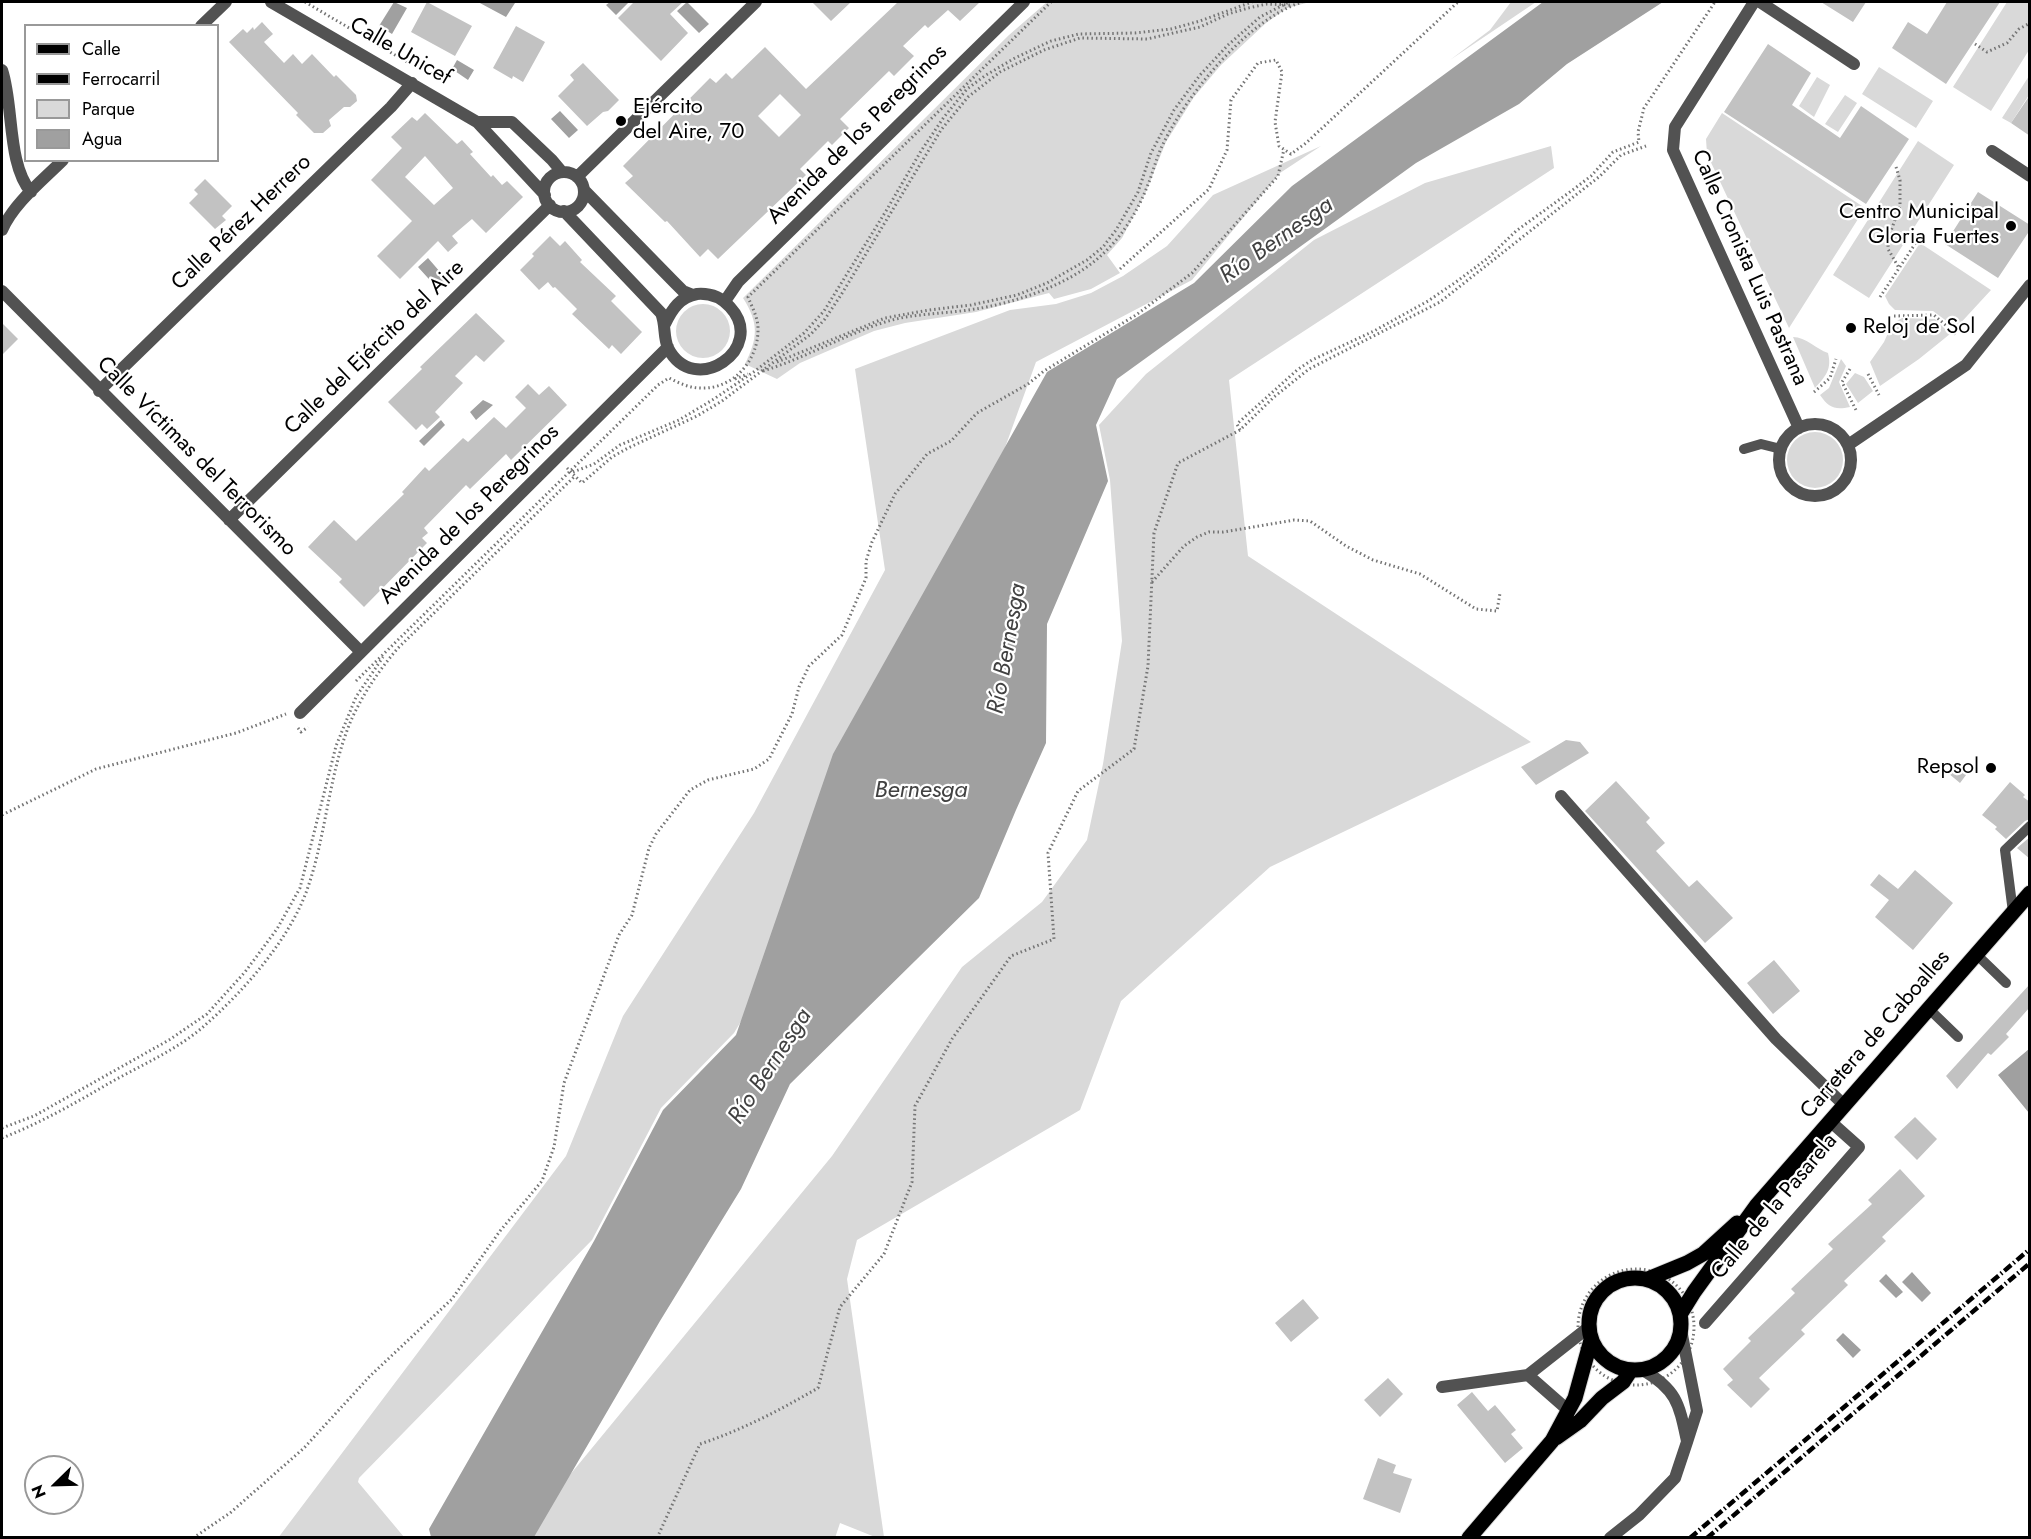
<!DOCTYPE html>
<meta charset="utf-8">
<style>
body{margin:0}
#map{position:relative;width:2031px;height:1539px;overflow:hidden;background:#fff;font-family:Jost,sans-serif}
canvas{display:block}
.frame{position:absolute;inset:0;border:3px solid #000;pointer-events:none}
.legend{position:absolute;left:24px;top:24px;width:195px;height:138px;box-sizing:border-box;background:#fff;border:2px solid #999;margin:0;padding:8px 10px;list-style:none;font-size:18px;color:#000}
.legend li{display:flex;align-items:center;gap:12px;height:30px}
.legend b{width:30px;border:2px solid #999}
.north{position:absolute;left:24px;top:1455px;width:60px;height:60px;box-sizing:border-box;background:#fff;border:2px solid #999;border-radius:50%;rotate:247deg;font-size:16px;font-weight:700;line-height:24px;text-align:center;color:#000}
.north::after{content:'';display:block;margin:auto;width:21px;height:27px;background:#000;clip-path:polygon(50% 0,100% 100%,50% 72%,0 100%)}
</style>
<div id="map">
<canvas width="2031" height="1539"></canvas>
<div class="frame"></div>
<ul class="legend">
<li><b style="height:8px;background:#000"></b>Calle</li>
<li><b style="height:8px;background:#000"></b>Ferrocarril</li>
<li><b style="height:16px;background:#d9d9d9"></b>Parque</li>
<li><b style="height:16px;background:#a0a0a0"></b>Agua</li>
</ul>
<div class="north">N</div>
</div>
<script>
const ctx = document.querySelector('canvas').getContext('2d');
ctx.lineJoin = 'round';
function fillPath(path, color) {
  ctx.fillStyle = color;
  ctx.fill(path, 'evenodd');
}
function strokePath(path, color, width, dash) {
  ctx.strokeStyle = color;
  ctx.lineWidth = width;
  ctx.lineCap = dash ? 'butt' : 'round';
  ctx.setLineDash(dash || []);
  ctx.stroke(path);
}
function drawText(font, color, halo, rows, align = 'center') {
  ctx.font = font + ' Jost,sans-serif';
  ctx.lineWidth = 4.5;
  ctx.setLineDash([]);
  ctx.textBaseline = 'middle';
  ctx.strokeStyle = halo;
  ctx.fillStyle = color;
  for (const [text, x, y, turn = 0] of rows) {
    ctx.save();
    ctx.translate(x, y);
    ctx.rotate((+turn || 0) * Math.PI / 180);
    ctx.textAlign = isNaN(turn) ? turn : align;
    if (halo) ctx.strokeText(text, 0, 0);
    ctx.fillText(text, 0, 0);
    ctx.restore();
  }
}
fillPath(new Path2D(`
 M 1047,2 L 1310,2 L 1287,8 L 1266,23 L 1221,65 L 1194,97 L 1166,142 L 1145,194 L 1122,238 L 1107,255 L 1120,273 L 1091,289 L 1054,299 L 1049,293 L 976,312 L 905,323 L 874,331 L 800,363 L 777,379 L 745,364 C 758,338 759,323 743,298 L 1009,35 Z
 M 1511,2 L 1536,2 L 1450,60 L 1490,30 Z
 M 2007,2 L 2029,2 L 2029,50 L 1991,111 L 1953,87 Z
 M 1879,67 L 1933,101 L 1916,128 L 1862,94 Z
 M 2029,76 L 2029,95 L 2011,123 L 2002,118 Z
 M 1817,77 L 1830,85 L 1814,117 L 1799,106 Z
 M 1845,95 L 1857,103 L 1838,132 L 1825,124 Z
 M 1722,113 L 1865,208 L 1789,328 L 1707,154 L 1706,139 Z
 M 1918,141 L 1954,165 L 1869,298 L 1833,275 Z
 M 1321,146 L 1280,173 L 1192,280 L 1036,362 L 882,787 L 734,1033 L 661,1108 L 592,1240 L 359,1478 L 358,1482 L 404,1537 L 278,1538 L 566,1156 L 623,1016 L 754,813 L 885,570 L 855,369 L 1010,310 L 1056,304 L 1091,293 L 1123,276 L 1167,246 L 1213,195 Z
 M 1551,146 L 1554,168 L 1229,380 L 1248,556 L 1531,742 L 1270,867 L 1121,1001 L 1080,1110 L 857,1240 L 847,1279 L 884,1537 L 875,1537 L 840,1523 L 835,1538 L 518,1538 L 832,1156 L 962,967 L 1042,902 L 1087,840 L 1103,764 L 1122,641 L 1110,480 L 1099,425 L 1146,374 L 1314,240 L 1425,183 Z
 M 1920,243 L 1991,290 L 1956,328 L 1933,311 L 1895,310 L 1889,304 L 1885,296 Z
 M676 331a27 27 0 1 1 54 0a27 27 0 1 1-54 0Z
 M 1902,318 L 1935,319 L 1950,334 L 1919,359 L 1880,386 L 1870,362 L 1884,342 L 1892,324 Z
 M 1793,337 C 1806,337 1816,349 1828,353 C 1832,369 1826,376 1815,388 Z
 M 1841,359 L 1846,366 L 1839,382 L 1850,407 C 1835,410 1829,408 1820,395 L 1829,388 Z
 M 1855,373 L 1864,377 L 1873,391 L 1858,403 L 1846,384 Z
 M1787 460a28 28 0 1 1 56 0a28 28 0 1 1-56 0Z`), '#d9d9d9');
fillPath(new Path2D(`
 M 394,2 L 407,8 L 392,34 L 379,26 Z
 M 478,2 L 513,2 L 515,3 L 506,17 Z
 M 610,2 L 629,2 L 616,15 L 606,5 Z
 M 687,2 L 709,24 L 699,33 L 677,11 Z
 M 1543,2 L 1663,2 L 1567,64 L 1519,104 L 1416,163 L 1117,379 L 1096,425 L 1108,481 L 1047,624 L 1046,743 L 1016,810 L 979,898 L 790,1084 L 741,1189 L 660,1321 L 534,1537 L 431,1537 L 429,1529 L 594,1241 L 663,1110 L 736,1035 L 833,754 L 1047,372 L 1194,283 L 1292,186 Z
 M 457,60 L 474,70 L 468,80 L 452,69 Z
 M 560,111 L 578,130 L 569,138 L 551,119 Z
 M 428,258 L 447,280 L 437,288 L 418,267 Z
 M 483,400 L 493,405 L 476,420 L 470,412 Z
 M 441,420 L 445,425 L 424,446 L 419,441 Z
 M 2029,1049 L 2029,1113 L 1998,1075 Z
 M 1912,1272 L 1931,1293 L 1922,1302 L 1902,1282 Z
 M 1886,1274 L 1903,1292 L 1896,1298 L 1879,1281 Z
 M 1843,1333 L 1861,1350 L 1853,1358 L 1836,1340 Z`), '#a0a0a0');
fillPath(new Path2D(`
 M 427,2 L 472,26 L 455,56 L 411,32 Z
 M 634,2 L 683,2 L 670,14 L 688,33 L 661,61 L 618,18 Z
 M 812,2 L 851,2 L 831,21 Z
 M 898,2 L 980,2 L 960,21 L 948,10 L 928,28 L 925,25 L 903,46 L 914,56 L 894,76 L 889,71 L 840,119 L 849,128 L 832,145 L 828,141 L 800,169 L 806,175 L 718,259 L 708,249 L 700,257 L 667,221 L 665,222 L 625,183 L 633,176 L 623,166 L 710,78 L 716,83 L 726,73 L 732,79 L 765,47 L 806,89 ZM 780,94 L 801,115 L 779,137 L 758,116 Z
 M 1821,2 L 1866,2 L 1853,22 Z
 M 1947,2 L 2000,2 L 1946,84 L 1892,48 L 1908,22 L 1927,34 Z
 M 262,22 L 273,34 L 264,42 L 284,63 L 293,54 L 302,64 L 312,54 L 334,77 L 336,75 L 356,95 L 357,101 L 350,107 L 344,107 L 329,120 L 331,126 L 323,133 L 314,133 L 296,115 L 298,113 L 229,42 L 243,29 L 247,33 L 253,27 L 254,30 Z
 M 516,26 L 545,42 L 523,82 L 513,76 L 512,79 L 493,68 Z
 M 1768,44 L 1811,73 L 1792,105 L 1840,138 L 1861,106 L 1909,139 L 1866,204 L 1724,112 Z
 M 583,63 L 619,100 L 608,111 L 603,112 L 587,126 L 558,96 L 574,80 L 570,75 Z
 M 2030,95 L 2030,136 L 2011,123 Z
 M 425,113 L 457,144 L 462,140 L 473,152 L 470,154 L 491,177 L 493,175 L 502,185 L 507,181 L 523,197 L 486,233 L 472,219 L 452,236 L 458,243 L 448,252 L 438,241 L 400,279 L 377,256 L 412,221 L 371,180 L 402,148 L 391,137 L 412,117 L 417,121 ZM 425,156 L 453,188 L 434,205 L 405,177 Z
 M 205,179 L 232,206 L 222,216 L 226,220 L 215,229 L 189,203 L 198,194 L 194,190 Z
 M 1978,192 L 2030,225 L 2030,230 L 1998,278 L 1945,244 Z
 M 550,236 L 560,246 L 565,241 L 582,260 L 580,262 L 616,296 L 611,301 L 642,332 L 621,354 L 612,345 L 609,349 L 572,314 L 577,309 L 555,287 L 553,288 L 548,282 L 539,290 L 520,270 L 534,256 L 532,254 Z
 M 476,313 L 505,341 L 484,362 L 476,355 L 455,376 L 463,383 L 435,412 L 440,417 L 427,429 L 422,424 L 416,430 L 388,402 L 422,369 L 420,367 Z
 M 2,323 L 18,339 L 2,355 Z
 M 528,384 L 539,395 L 549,386 L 567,405 L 511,460 L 506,454 L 470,489 L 466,485 L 424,528 L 428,533 L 422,538 L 427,543 L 364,607 L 339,582 L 342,579 L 308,547 L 334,520 L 356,541 L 404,494 L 402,492 L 425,467 L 429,471 L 463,438 L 468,442 L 494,417 L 506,428 L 526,408 L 515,397 Z
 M 1566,740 L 1580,742 L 1589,753 L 1536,785 L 1521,767 Z
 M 1956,762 L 1969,771 L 1960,783 L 1948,773 Z
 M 1616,781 L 1650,818 L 1646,822 L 1665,843 L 1656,851 L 1689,887 L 1697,880 L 1733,918 L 1705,943 L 1585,811 Z
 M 2010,782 L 2025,795 L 2023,797 L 2030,802 L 2030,819 L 2025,821 L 2006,839 L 1995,829 L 1997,827 L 1982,815 Z
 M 2030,837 L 2030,859 L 2017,848 Z
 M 1915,870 L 1953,903 L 1913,950 L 1875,917 L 1889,900 L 1870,885 L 1879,874 L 1898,889 Z
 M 1774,960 L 1800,991 L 1773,1014 L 1747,983 Z
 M 2030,984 L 2030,1007 L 2006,1034 L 2009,1037 L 1991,1055 L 1988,1053 L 1957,1089 L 1946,1076 Z
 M 1915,1117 L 1937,1139 L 1917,1160 L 1894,1137 Z
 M 1900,1169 L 1925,1196 L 1882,1237 L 1886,1241 L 1844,1281 L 1848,1285 L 1801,1330 L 1805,1334 L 1759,1378 L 1770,1389 L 1751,1408 L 1727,1385 L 1733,1380 L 1723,1369 L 1751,1341 L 1748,1338 L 1795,1293 L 1791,1289 L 1833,1249 L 1828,1244 L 1872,1204 L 1868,1200 Z
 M 1303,1299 L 1319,1318 L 1291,1342 L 1275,1323 Z
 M 1388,1378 L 1403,1394 L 1380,1417 L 1364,1400 Z
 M 1472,1392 L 1488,1411 L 1495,1405 L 1516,1430 L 1511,1434 L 1523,1448 L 1505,1463 L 1457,1405 Z
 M 1378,1458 L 1396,1465 L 1393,1473 L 1412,1479 L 1400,1513 L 1363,1499 Z`), '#c2c2c2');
const primary = new Path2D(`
 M1589 1324a46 46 0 1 1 92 0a46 46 0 1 1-92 0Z
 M 1648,1279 L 1687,1263 L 1703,1254 L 1737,1223
 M 1681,1313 L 1694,1292 L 1757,1205 L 2030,893
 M 1556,1438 L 1580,1421 L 1602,1398 L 1623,1382 L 1631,1370
 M 1469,1538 L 1552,1441 L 1575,1398 L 1591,1340`);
strokePath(primary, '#dbdbdb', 17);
strokePath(new Path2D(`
 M 305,2 L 407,62
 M 1975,44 L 1987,52 L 2007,43 L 2019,29 L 2030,23
 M 1896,167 L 1900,180 L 1900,206 L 1888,239 L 1888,249 L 1899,268
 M 1120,269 L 1209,189 L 1227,150 L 1231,100 L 1258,63 L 1276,60 L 1282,72 L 1275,122 L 1279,146 L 1291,154 L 1306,143 L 1458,2
 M 1880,297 L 1919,238
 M 1894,316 L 1934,315 L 1957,335
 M 777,362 L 885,318 L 929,310 L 971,305 L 1017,295 L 1047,283 L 1087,260 L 1103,247 L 1116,230 L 1138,192 L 1151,153 L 1174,110 L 1200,75 L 1228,45 L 1260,17 L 1289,2
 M 1850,369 L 1842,382 L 1857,412
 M 763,371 C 805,358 844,335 885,322 C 914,313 945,314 975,309 C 1014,303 1065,286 1096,260 C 1119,241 1136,215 1147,187 C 1153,173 1156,158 1163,144 C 1188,93 1247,20 1302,2
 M 1868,374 L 1879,395
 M 735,379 L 748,374
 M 1814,392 L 1830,378 L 1836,359
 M 1240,430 L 1237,424 L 1297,370 L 1312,360 L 1374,331 L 1428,301 L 1456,282 L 1488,258 L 1516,231 L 1574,189 L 1591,176 L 1613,152 L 1639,142 L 1638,132 L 1644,108 L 1715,2
 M 567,468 L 582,483 L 612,457 L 628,448 L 697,416 L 722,401 L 811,334 L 825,319 L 841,295 L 941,130 L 968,97 L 1000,72 L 1044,50 L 1080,38 L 1147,39 L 1200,27 L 1228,14 L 1248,8 L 1267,4 L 1291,5
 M 573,472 L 594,464 L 620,445 L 679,420 L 714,399 L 755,371 L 804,333 L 824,311 L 886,211 L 921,151 L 944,117 L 967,89 L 986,75 L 1015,58 L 1051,41 L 1079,34 L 1135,33 L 1171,29 L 1200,21 L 1252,2
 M 1152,582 L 1184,546 L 1197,537 L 1209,532 L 1223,532 L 1294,520 L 1310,521 L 1346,546 L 1373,560 L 1420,574 L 1476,609 L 1497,611 L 1500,593
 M 356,681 L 658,385 L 669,378 C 679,383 689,388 700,388 C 733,390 759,360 758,328 C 758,318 752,307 748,297 L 1051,2
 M 298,728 L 301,732 L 308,727
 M 2,815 L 96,769 L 236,733 L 286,714
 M 2,1128 L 34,1116 L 169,1040 L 207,1014 L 245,972 L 277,929 L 300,888 L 336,746 L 356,697 L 383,657
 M 2,1138 C 38,1124 72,1105 106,1085 C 139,1066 175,1051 203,1027 C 244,991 291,938 308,887 C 327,832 329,769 353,716 C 365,691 380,669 398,648 L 575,476
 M1578 1327a58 58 0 1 1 116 0a58 58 0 1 1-116 0Z
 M 193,1538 L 230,1513 L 304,1448 L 370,1376 L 452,1299 L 500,1231 L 542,1181 L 554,1147 L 564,1083 L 619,935 L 632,915 L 649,848 L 656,834 L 690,790 L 708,780 L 754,769 L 769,759 L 792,714 L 799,687 L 809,666 L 842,635 L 866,578 L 866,561 L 872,542 L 895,494 L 927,454 L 951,441 L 977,413 L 1028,384 L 1044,371 L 1136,315 L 1192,273 L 1278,176 L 1284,149
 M 657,1538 L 700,1444 C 742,1430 780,1410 818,1388 L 840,1307 L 884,1254 L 912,1182 L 915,1106 L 952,1039 L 1011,956 L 1054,939 L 1048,853 L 1078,791 L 1134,749 L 1148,666 L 1154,533 L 1178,463 L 1240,430 L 1274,397 L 1309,369 L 1440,302 L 1600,176 L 1621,155 L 1646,146`), '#747474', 3, [1.5, 3]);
strokePath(new Path2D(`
 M 1744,449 L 1761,444 L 1781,449
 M 2013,912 L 2005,850 L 2030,826
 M 1976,954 L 2006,983
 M 1929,1009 L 1958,1037`), '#525252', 10);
strokePath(new Path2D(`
 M 271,2 L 477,122 L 545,195
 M 1754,2 L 1675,127 L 1673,150 L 1799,428
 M 1760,2 L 1854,64
 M 201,26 L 226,2
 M 2,70 C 14,106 7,164 31,192
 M 477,122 L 512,122 L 552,160 L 562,172
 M 1992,151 L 2030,176
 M544 192a20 20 0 1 1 40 0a20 20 0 1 1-40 0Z
 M 577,177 L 756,2
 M 584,190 L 674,282 L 683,291 L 693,295
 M 564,211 L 661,313 C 666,325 663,337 668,348 C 694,399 768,348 730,307 C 721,297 710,293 697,294 C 680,297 672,309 665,324
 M 2,230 C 14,203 42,181 63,160
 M 2,291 L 361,652
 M 725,301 L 738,282 L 1024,2
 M 99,391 L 391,107 L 412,83
 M1779 460a36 36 0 1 1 72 0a36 36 0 1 1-72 0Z
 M 1848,445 L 1966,365 L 2030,285
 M 229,520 L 550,205
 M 300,713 L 668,347
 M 1561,796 L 1776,1039 L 1845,1106
 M 1705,1323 L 1859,1147 L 1831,1122
 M 1528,1375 L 1589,1327
 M 1442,1387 L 1528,1375 L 1569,1411`), '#525252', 12);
strokePath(new Path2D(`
 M 1643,1370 C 1677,1390 1679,1404 1687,1441
 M 1610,1538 L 1639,1515 L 1675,1478 L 1687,1442 L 1697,1411 L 1681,1330`), '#525252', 12);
strokePath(primary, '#000', 15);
strokePath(new Path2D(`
 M 1690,1538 L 2030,1249
 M 1707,1538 L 2030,1263`), '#000', 4.5, [9, 3, 1.5, 3]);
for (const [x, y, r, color] of [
 [621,121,6,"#000"],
 [2011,226,6,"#000"],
 [1851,328,6,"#000"],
 [1991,768,6,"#000"]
]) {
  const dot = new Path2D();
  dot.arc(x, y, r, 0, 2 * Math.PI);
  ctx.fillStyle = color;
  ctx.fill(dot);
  strokePath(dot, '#fff', 2);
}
drawText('22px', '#000', '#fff', [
 ["Calle Unicef",400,52,30],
 ["Avenida de los Peregrinos",858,135,-45],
 ["Calle Pérez Herrero",242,223,-44],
 ["Calle Cronista Luis Pastrana",1749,268,66],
 ["Calle del Ejército del Aire",375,348,-44],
 ["Calle Víctimas del Terrorismo",196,457,45],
 ["Avenida de los Peregrinos",470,515,-45],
 ["Carretera de Caboalles",1876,1035,-49],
 ["Calle de la Pasarela",1775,1207,-50]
]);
drawText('22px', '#000', '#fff', [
 ["Ejército",633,108],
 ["del Aire, 70",633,133],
 ["Centro Municipal",1999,213,"right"],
 ["Gloria Fuertes",1999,238,"right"],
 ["Reloj de Sol",1863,328],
 ["Repsol",1979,768,"right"]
], 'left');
drawText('italic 24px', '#414141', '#fff', [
 ["Río Bernesga",1277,241,-35],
 ["Río Bernesga",1008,649,-80],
 ["Bernesga",921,791],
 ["Río Bernesga",771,1067,-57]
]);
</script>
